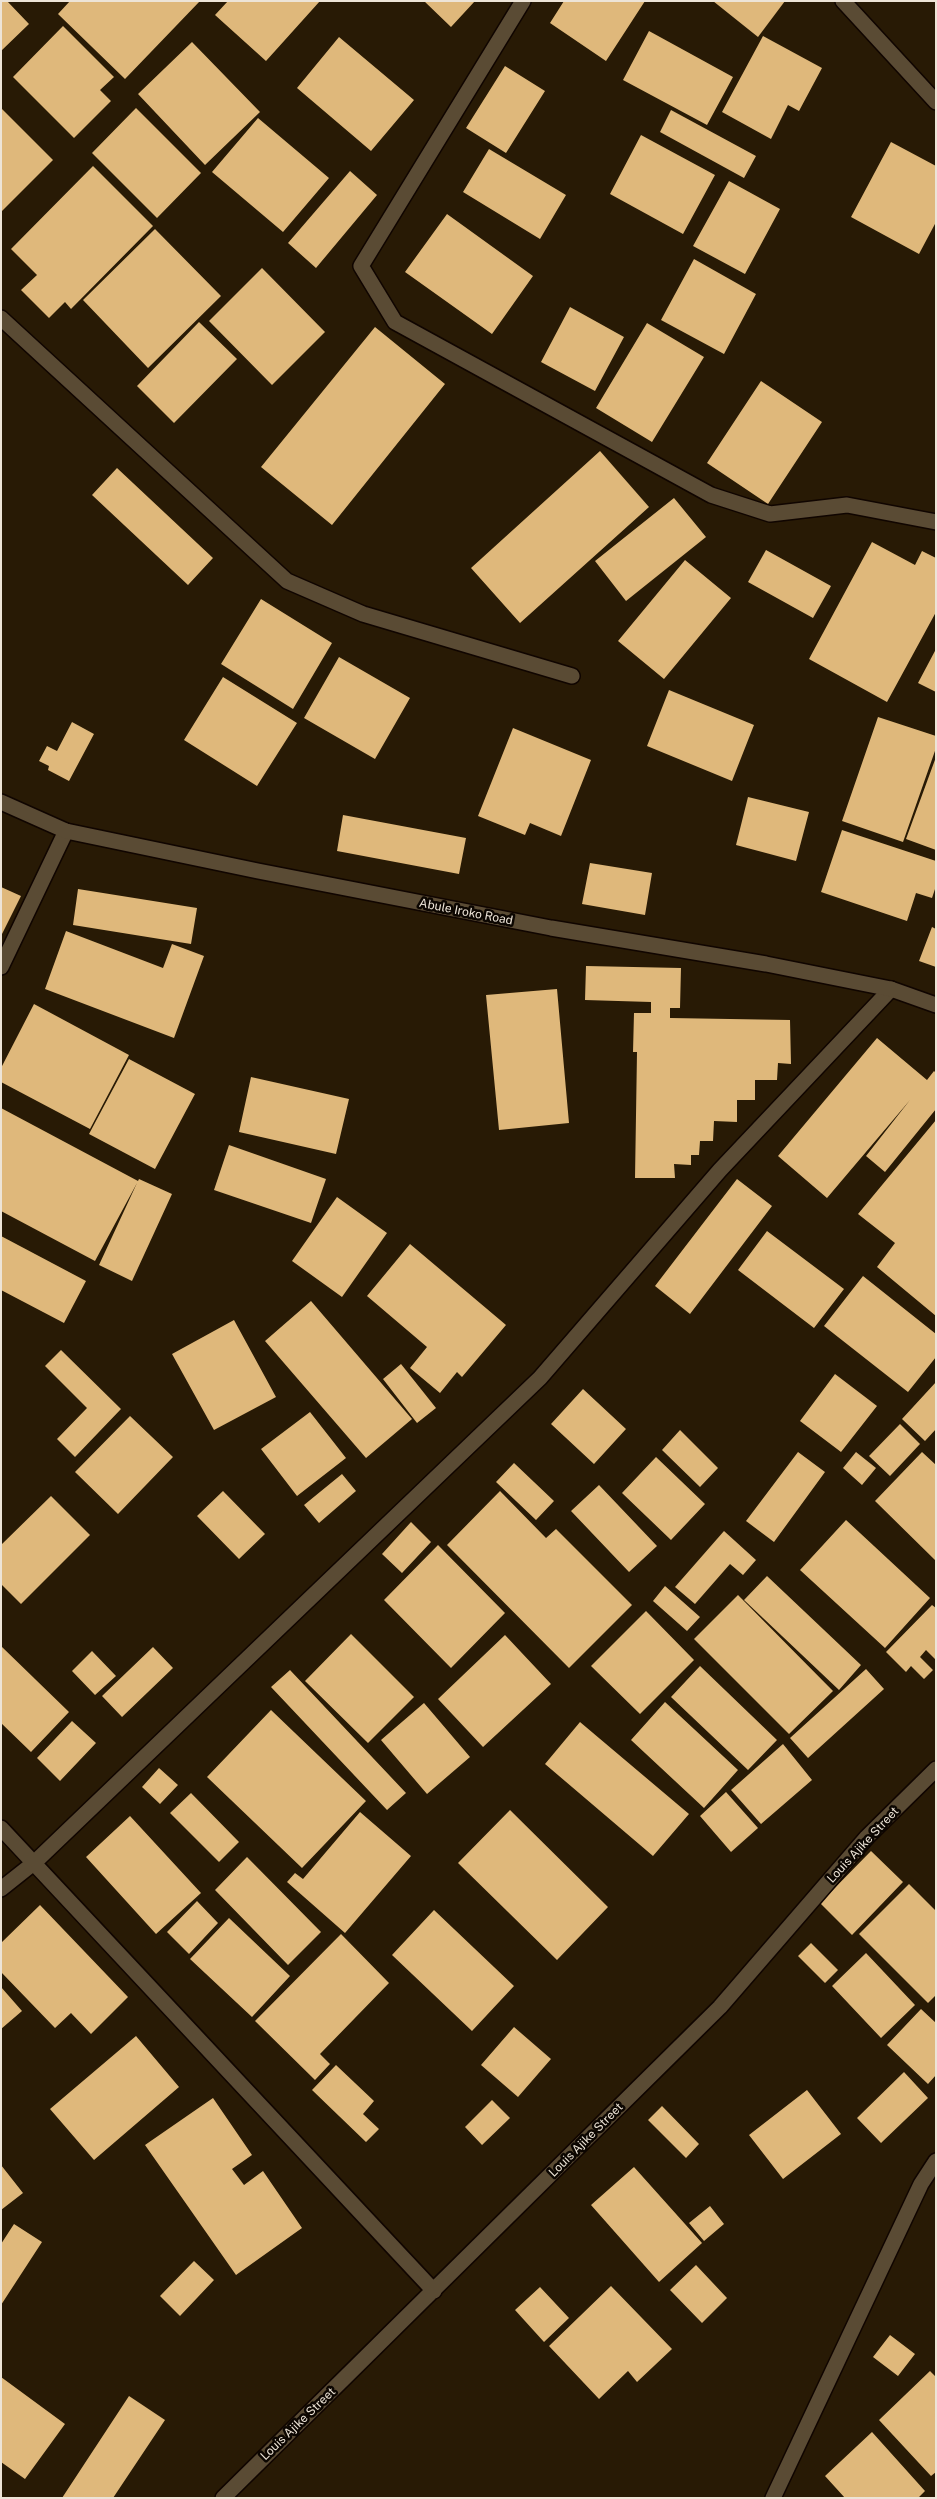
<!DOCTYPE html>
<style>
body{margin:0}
#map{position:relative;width:937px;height:2499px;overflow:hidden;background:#281a05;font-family:"Public Sans",sans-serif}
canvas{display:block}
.frame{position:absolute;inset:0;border:2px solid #ede4d7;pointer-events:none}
</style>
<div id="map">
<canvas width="937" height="2499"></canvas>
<div class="frame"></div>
</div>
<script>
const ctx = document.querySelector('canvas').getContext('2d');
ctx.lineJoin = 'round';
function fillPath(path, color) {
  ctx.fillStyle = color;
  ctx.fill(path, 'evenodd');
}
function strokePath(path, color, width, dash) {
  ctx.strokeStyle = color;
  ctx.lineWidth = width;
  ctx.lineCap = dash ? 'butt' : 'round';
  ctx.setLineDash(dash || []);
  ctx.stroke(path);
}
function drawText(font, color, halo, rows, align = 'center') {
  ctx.font = font + ' "Public Sans",sans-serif';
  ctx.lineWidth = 5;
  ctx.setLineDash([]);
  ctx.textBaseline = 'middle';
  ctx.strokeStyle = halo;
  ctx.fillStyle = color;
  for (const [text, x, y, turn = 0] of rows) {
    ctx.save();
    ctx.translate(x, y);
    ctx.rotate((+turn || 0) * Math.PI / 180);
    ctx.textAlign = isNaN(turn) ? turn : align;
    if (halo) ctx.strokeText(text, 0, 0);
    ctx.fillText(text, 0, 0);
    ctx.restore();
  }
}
fillPath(new Path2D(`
 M 1,1 L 7,1 L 29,24 L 1,51 Z
 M 70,1 L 200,1 L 125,79 L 58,14 Z
 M 228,1 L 320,1 L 266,61 L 215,15 Z
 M 424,1 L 475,1 L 451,27 Z
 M 564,1 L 645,1 L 606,61 L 550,23 Z
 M 713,1 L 785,1 L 758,37 Z
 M 63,26 L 114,77 L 100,90 L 111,101 L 74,138 L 13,77 Z
 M 649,31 L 733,77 L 707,125 L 623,80 Z
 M 763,36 L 822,68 L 799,111 L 788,105 L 771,139 L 722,112 Z
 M 339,37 L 414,100 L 371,151 L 297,88 Z
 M 192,42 L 260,112 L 205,165 L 138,94 Z
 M 505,66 L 545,91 L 506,153 L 466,128 Z
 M 1,108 L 53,160 L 2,211 L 1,210 Z
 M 136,108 L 201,173 L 157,218 L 92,153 Z
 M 671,110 L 756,156 L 744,178 L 660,132 Z
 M 258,118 L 329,178 L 283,232 L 212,172 Z
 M 641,135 L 715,175 L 683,234 L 610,194 Z
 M 891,142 L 936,166 L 936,222 L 919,254 L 851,217 Z
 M 489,149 L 566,195 L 540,239 L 463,192 Z
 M 93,166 L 153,226 L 71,309 L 65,302 L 49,318 L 21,290 L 37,275 L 11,249 Z
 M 350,171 L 377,195 L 316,268 L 288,243 Z
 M 729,181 L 780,209 L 745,274 L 693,246 Z
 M 447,214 L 533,276 L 492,334 L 405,272 Z
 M 155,229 L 221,296 L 148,368 L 83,300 Z
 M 694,259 L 756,294 L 724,354 L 661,320 Z
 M 262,268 L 325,332 L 272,385 L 209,321 Z
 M 570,307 L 624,337 L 595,391 L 541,362 Z
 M 199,322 L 237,359 L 174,423 L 137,386 Z
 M 647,323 L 704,357 L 652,442 L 596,408 Z
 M 375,327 L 445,384 L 332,525 L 261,467 Z
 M 761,381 L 822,422 L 768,504 L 707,463 Z
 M 600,451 L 649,507 L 520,623 L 471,568 Z
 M 117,468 L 213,558 L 188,585 L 92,495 Z
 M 674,498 L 706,537 L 626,601 L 595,561 Z
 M 872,542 L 915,565 L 922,551 L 936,558 L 936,612 L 887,702 L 809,659 Z
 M 766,550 L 831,586 L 813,618 L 748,582 Z
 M 685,560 L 731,598 L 664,679 L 618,641 Z
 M 261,599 L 332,643 L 293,709 L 221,664 Z
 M 936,649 L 936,692 L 918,683 Z
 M 339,657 L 410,698 L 375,759 L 304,718 Z
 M 223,677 L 297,723 L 257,786 L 184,740 Z
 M 669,690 L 754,725 L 732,781 L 647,746 Z
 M 878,717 L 936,736 L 936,748 L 903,842 L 842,821 Z
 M 72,722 L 94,734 L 69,781 L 48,770 L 49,766 L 39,761 L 47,746 L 57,751 Z
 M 513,728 L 591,760 L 561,836 L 530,823 L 525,835 L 478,816 Z
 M 936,757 L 936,850 L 906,839 Z
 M 748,797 L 809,812 L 796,861 L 736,845 Z
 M 343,815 L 466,838 L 459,874 L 337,851 Z
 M 842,830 L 936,861 L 936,886 L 932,898 L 916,893 L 907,921 L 821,892 Z
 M 590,863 L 652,873 L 645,915 L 582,904 Z
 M 1,887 L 21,896 L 1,936 Z
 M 78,889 L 197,908 L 191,944 L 73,925 Z
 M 932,927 L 936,929 L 936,967 L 919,961 Z
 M 66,931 L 163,968 L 172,944 L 204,956 L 174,1038 L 45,989 Z
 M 586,966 L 681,968 L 680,1008 L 670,1008 L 670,1018 L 790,1020 L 791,1064 L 778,1063 L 777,1080 L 755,1080 L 755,1100 L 737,1100 L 737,1122 L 714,1121 L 713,1141 L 700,1141 L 699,1155 L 691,1155 L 691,1165 L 674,1164 L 675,1178 L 635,1178 L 637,1052 L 633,1052 L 634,1013 L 651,1013 L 651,1002 L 585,1000 Z
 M 557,989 L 569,1123 L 499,1130 L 486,995 Z
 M 34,1004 L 129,1055 L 90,1129 L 1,1082 L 1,1068 Z
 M 877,1038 L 927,1080 L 934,1071 L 936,1073 L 936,1109 L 885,1172 L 866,1156 L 910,1100 L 827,1198 L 778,1156 Z
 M 129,1059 L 195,1094 L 155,1169 L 89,1134 Z
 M 251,1077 L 349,1099 L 336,1154 L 239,1132 Z
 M 1,1108 L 138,1181 L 139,1179 L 172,1194 L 132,1281 L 99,1265 L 137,1183 L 95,1261 L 1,1211 Z
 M 936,1120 L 936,1316 L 877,1267 L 895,1243 L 858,1214 Z
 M 229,1145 L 326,1179 L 311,1223 L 214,1190 Z
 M 737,1179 L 772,1206 L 690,1314 L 655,1286 Z
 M 337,1197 L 387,1233 L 342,1297 L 292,1261 Z
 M 767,1231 L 844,1289 L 814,1328 L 738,1270 Z
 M 1,1236 L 86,1281 L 64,1323 L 1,1290 Z
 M 410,1244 L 506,1325 L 462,1377 L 457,1372 L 440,1393 L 410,1368 L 427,1347 L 367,1296 Z
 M 863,1276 L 936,1334 L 936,1357 L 908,1392 L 824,1326 Z
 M 311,1301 L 412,1419 L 366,1458 L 265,1341 Z
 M 234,1320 L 276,1397 L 214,1430 L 172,1354 Z
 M 61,1350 L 121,1409 L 75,1457 L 57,1439 L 87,1408 L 45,1366 Z
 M 401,1364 L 436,1408 L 417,1423 L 383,1379 Z
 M 835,1374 L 877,1406 L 841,1452 L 800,1421 Z
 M 936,1382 L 936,1429 L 925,1441 L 902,1419 Z
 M 583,1389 L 626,1429 L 594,1464 L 551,1424 Z
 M 310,1412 L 346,1458 L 297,1496 L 261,1449 Z
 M 130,1416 L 173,1457 L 118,1514 L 75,1472 Z
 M 900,1424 L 920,1444 L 890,1476 L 869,1456 Z
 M 680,1430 L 718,1468 L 700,1487 L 662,1450 Z
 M 798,1452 L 825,1472 L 774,1542 L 746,1521 Z
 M 856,1452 L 876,1468 L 862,1485 L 843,1468 Z
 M 922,1452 L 936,1465 L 936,1561 L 875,1501 Z
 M 656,1457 L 705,1504 L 671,1540 L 622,1493 Z
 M 514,1463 L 554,1501 L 536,1520 L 496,1482 Z
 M 342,1474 L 356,1491 L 319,1523 L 304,1505 Z
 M 599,1485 L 657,1546 L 629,1572 L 571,1511 Z
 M 223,1491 L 265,1534 L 239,1559 L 197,1516 Z
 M 500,1491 L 546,1538 L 556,1529 L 632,1605 L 569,1668 L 447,1545 Z
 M 51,1496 L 90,1535 L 21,1604 L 1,1584 L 1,1545 Z
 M 846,1520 L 930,1598 L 885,1648 L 800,1570 Z
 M 411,1522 L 431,1542 L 402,1573 L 382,1554 Z
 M 724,1531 L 756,1560 L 743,1575 L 730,1564 L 695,1604 L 675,1587 Z
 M 438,1545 L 505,1613 L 451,1668 L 384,1600 Z
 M 767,1576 L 861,1665 L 839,1690 L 744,1600 Z
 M 665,1586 L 700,1617 L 687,1631 L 653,1601 Z
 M 738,1595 L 833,1691 L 789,1734 L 694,1639 Z
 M 932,1605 L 936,1608 L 936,1660 L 926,1650 L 920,1657 L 933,1670 L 924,1679 L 911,1666 L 906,1672 L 886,1652 Z
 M 646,1611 L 694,1660 L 640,1714 L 591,1666 Z
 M 351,1634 L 414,1697 L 368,1743 L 305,1681 Z
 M 505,1635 L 551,1684 L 483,1747 L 438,1699 Z
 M 1,1646 L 69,1712 L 31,1752 L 1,1723 Z
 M 153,1647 L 173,1668 L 122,1717 L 102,1696 Z
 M 92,1651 L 116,1676 L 95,1695 L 72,1671 Z
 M 700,1666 L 777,1740 L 748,1770 L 671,1697 Z
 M 866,1669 L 884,1689 L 808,1758 L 790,1738 Z
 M 290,1670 L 406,1793 L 387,1810 L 271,1687 Z
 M 665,1702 L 738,1770 L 704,1808 L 631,1740 Z
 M 424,1703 L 470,1757 L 427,1794 L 381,1740 Z
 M 271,1710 L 366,1801 L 302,1868 L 207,1777 Z
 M 72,1721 L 96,1743 L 60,1781 L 37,1758 Z
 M 580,1722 L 689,1814 L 653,1856 L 545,1764 Z
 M 783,1744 L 812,1780 L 761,1824 L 731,1790 Z
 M 159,1768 L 178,1785 L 160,1804 L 142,1787 Z
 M 726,1792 L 758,1828 L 731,1852 L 700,1816 Z
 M 191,1793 L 239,1842 L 219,1862 L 170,1813 Z
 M 510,1810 L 608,1907 L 557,1960 L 458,1863 Z
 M 360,1812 L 411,1856 L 345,1933 L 287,1882 L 295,1873 L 303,1879 Z
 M 130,1816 L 201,1893 L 156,1934 L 86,1857 Z
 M 871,1851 L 903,1882 L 852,1935 L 820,1903 Z
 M 247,1857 L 321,1932 L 288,1965 L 215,1890 Z
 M 909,1884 L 936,1911 L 936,1995 L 928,2003 L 859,1934 Z
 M 197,1901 L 218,1923 L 189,1954 L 167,1932 Z
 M 40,1905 L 128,1997 L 91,2034 L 71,2013 L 55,2028 L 1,1972 L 1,1943 Z
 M 434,1910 L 514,1986 L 472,2031 L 392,1955 Z
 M 229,1918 L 290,1976 L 252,2017 L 190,1959 Z
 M 341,1934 L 389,1983 L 320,2054 L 330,2064 L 315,2080 L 255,2021 Z
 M 811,1943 L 838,1970 L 825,1983 L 798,1956 Z
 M 866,1953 L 915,2005 L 881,2038 L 832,1986 Z
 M 1,1987 L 22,2011 L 1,2029 Z
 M 921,2009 L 936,2023 L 936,2075 L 928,2084 L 887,2045 Z
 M 514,2027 L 551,2059 L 518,2097 L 481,2065 Z
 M 136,2036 L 179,2087 L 94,2160 L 50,2109 Z
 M 336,2065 L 374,2101 L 363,2114 L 379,2129 L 366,2142 L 312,2090 Z
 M 904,2072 L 928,2098 L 881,2143 L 857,2118 Z
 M 807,2090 L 841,2134 L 783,2179 L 749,2135 Z
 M 213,2098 L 252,2155 L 232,2169 L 244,2185 L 263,2171 L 302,2228 L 236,2275 L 145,2145 Z
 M 492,2100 L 510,2118 L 482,2145 L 465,2127 Z
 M 662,2106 L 699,2144 L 686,2158 L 648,2120 Z
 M 1,2165 L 23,2193 L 1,2210 Z
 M 634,2167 L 702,2243 L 659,2282 L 591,2205 Z
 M 710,2206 L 724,2224 L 704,2241 L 689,2223 Z
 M 14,2224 L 42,2242 L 1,2305 L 1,2244 Z
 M 194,2261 L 214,2280 L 180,2316 L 160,2296 Z
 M 696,2265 L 727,2298 L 702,2323 L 670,2290 Z
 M 611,2286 L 672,2349 L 637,2382 L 628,2371 L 599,2399 L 549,2346 Z
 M 540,2287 L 569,2318 L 544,2342 L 515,2310 Z
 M 890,2335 L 915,2354 L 898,2376 L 873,2357 Z
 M 930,2371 L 936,2377 L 936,2472 L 931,2476 L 879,2420 Z
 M 1,2377 L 65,2424 L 25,2479 L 1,2462 Z
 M 129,2396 L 165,2420 L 113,2498 L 62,2498 Z
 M 872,2432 L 925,2491 L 918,2498 L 845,2498 L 825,2476 Z`), '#dfb87b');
const street = new Path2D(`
 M 523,1 L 361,266 L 395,322 L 711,495 L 770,514 L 847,505 L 936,522
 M 843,1 L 936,102
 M 1,318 L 287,581 L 363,614 L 572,676
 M 1,967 L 66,831
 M 1,1828 L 434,2291
 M 1,1889 L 35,1862 L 540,1378 L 720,1170 L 891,989
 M 223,2498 L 720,2007 L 867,1837 L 936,1769
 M 773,2498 L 921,2184 L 936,2161`);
const secondary = new Path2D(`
 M 1,802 L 66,831 L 258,871 L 551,928 L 766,964 L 891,989 L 936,1005`);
strokePath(street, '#100500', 18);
strokePath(secondary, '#100500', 18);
strokePath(street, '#5a4b34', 15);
strokePath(secondary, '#5a4b34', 15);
drawText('12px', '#ede4d7', '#0c0601', [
 ["Abule Iroko Road",466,912,11],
 ["Louis Ajike Street",863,1845,-47],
 ["Louis Ajike Street",586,2140,-45],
 ["Louis Ajike Street",298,2424,-44]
]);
</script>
